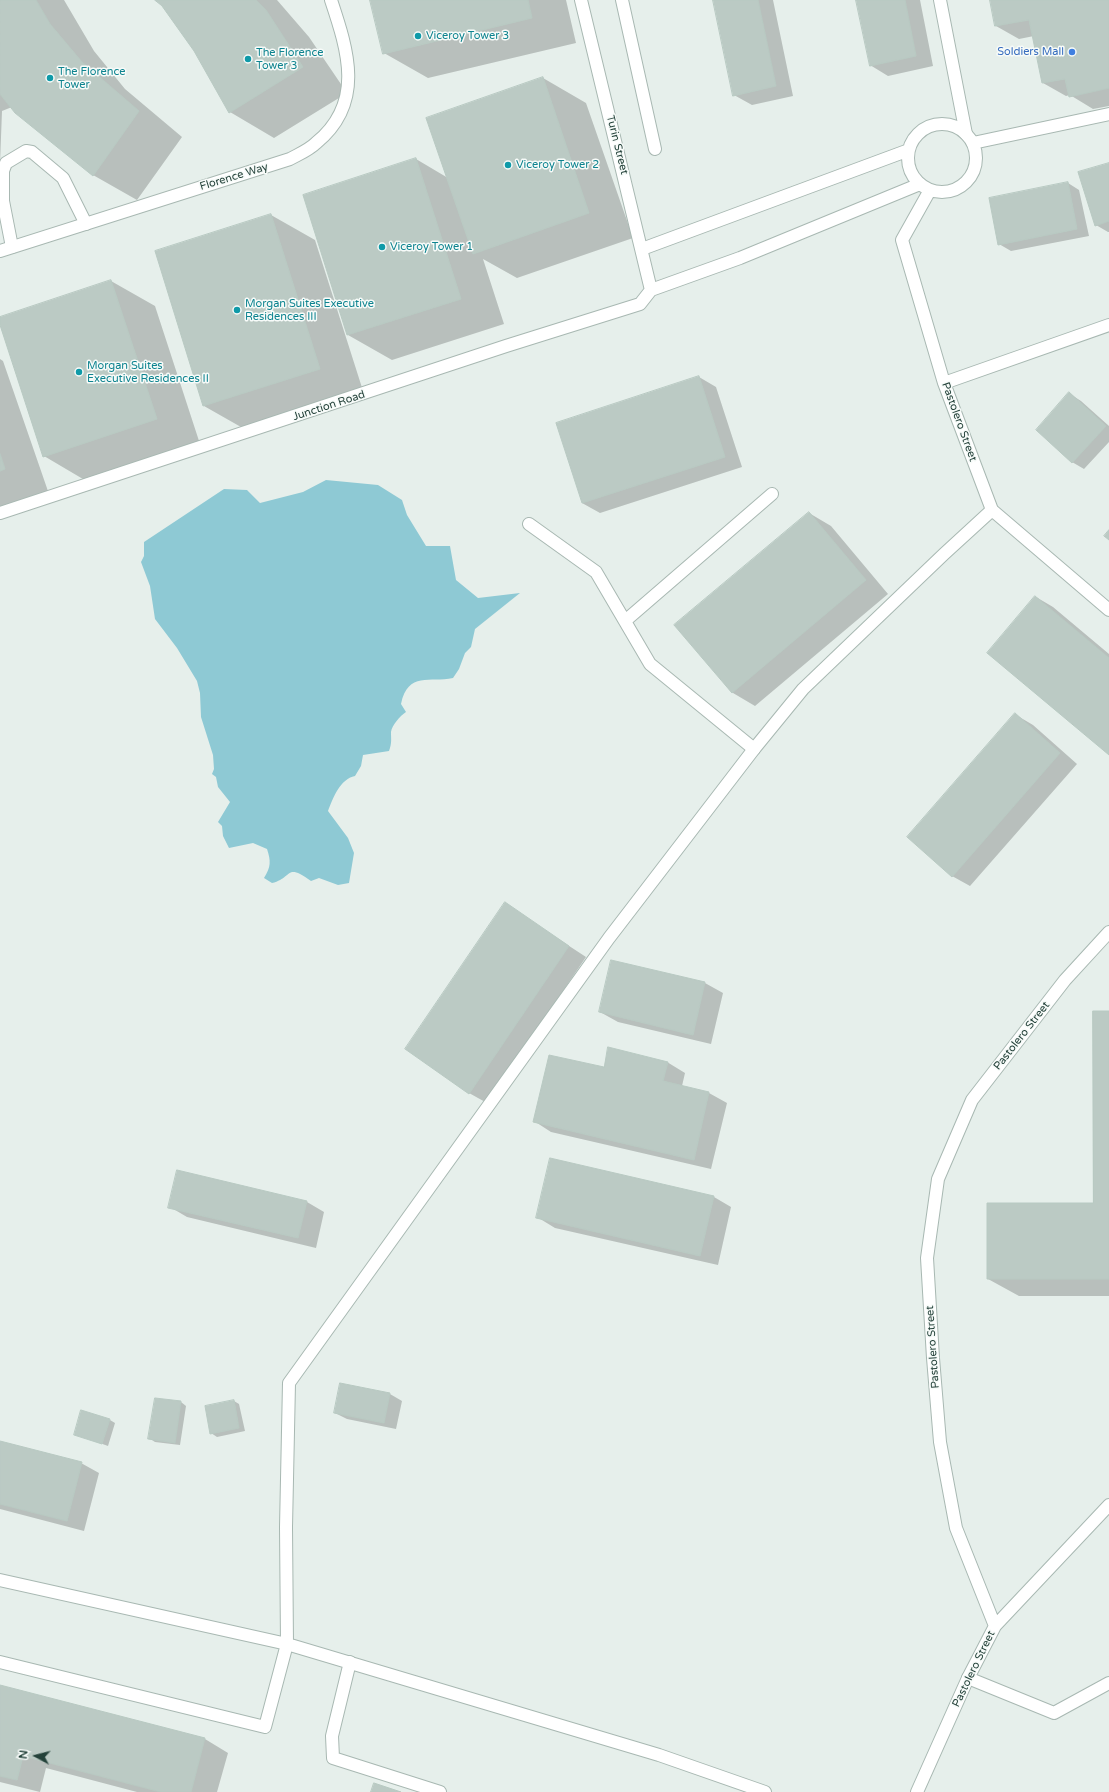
<!DOCTYPE html>
<style>
body{margin:0}
#map{position:relative;width:1109px;height:1792px;overflow:hidden;background:#e6efeb;font-family:"Varela Round",sans-serif}
canvas{display:block}
.north{position:absolute;left:16px;top:1736px;width:40px;height:40px;-webkit-text-stroke:3px #f7fbf9;paint-order:stroke;rotate:277deg;font-size:11px;font-weight:700;line-height:16px;text-align:center;color:#24423a}
.north::after{content:'';display:block;margin:auto;width:14px;height:18px;background:#24423a;clip-path:polygon(50% 0,100% 100%,50% 72%,0 100%)}
</style>
<div id="map">
<canvas width="1109" height="1792"></canvas>
<div class="north">N</div>
</div>
<script>
const ctx = document.querySelector('canvas').getContext('2d');
ctx.lineJoin = 'round';
function fillPath(path, color) {
  ctx.fillStyle = color;
  ctx.fill(path, 'evenodd');
}
function strokePath(path, color, width, dash) {
  ctx.strokeStyle = color;
  ctx.lineWidth = width;
  ctx.lineCap = dash ? 'butt' : 'round';
  ctx.setLineDash(dash || []);
  ctx.stroke(path);
}
function drawText(font, color, halo, rows, align = 'center') {
  ctx.font = font + ' "Varela Round",sans-serif';
  ctx.lineWidth = 3;
  ctx.setLineDash([]);
  ctx.textBaseline = 'middle';
  ctx.strokeStyle = halo;
  ctx.fillStyle = color;
  for (const [text, x, y, turn = 0] of rows) {
    ctx.save();
    ctx.translate(x, y);
    ctx.rotate((+turn || 0) * Math.PI / 180);
    ctx.textAlign = isNaN(turn) ? turn : align;
    if (halo) ctx.strokeText(text, 0, 0);
    ctx.fillText(text, 0, 0);
    ctx.restore();
  }
}
fillPath(new Path2D(`
 M 326,480 L 378,485 L 402,500 L 407,515 L 426,546 L 450,546 L 456,580 L 478,598 L 520,593 L 475,629 L 471,647 L 465,653 L 459,669 L 453,678 C 430,683 408,671 401,704 L 406,712 C 400,716 392,725 391,732 C 391,740 392,743 389,751 L 363,755 L 361,766 L 355,776 C 340,779 333,798 328,811 L 348,838 L 354,853 L 349,883 L 338,885 L 319,878 L 311,881 C 285,862 293,878 272,883 L 264,878 C 271,867 271,861 267,849 L 253,843 L 229,848 L 223,836 L 222,826 L 218,822 L 230,802 L 218,787 L 216,777 L 212,774 L 214,769 L 213,755 L 201,717 L 200,693 L 197,681 L 177,648 L 155,619 L 150,586 L 141,562 L 144,556 L 144,542 L 224,489 L 247,490 L 260,503 L 303,492 Z`), '#8ec9d4');
fillPath(new Path2D(`
 M 0,0 L 64,0 L 94,51 L 125,89 L 182,137 L 137,200 L 93,175 L 12,107 L 2,111 L 0,164 Z
 M 157,0 L 277,0 L 309,37 L 347,93 L 274,138 L 230,112 L 195,50 L 163,5 Z
 M 371,0 L 566,0 L 576,43 L 428,78 L 384,53 Z
 M 714,0 L 773,0 L 793,96 L 752,105 L 734,95 Z
 M 857,0 L 920,0 L 933,66 L 888,76 L 870,65 Z
 M 991,0 L 1109,0 L 1109,106 L 1093,109 L 1070,95 L 1066,96 L 1043,83 L 1034,36 L 1019,39 L 996,26 Z
 M 543,78 L 586,103 L 633,238 L 517,278 L 483,259 L 504,324 L 392,360 L 348,335 L 304,196 L 416,159 L 448,178 Z
 M 1109,164 L 1109,232 L 1108,232 L 1096,225 Z
 M 1068,183 L 1079,190 L 1089,236 L 1011,251 L 999,244 Z
 M 271,215 L 315,240 L 364,394 L 248,431 L 204,406 Z
 M 111,281 L 155,306 L 200,444 L 88,482 L 44,456 L 0,318 Z
 M 0,359 L 3,361 L 49,494 L 0,511 Z
 M 699,377 L 716,387 L 742,467 L 600,513 L 582,503 Z
 M 1070,394 L 1081,401 L 1109,426 L 1109,442 L 1084,469 L 1072,462 Z
 M 809,513 L 831,526 L 888,594 L 755,706 L 733,693 L 676,625 Z
 M 1036,597 L 1053,607 L 1109,654 L 1109,753 Z
 M 1016,715 L 1033,725 L 1077,764 L 970,886 L 952,876 Z
 M 505,904 L 586,957 L 487,1103 L 469,1093 Z
 M 612,961 L 705,983 L 723,993 L 711,1044 L 618,1022 L 600,1012 Z
 M 1109,1012 L 1109,1296 L 1019,1296 L 988,1279 L 1094,1204 Z
 M 667,1062 L 685,1073 L 682,1086 L 709,1093 L 727,1103 L 711,1169 L 551,1132 L 534,1121 L 604,1069 Z
 M 714,1197 L 731,1207 L 718,1265 L 555,1228 L 537,1217 Z
 M 307,1202 L 324,1212 L 316,1248 L 187,1217 L 170,1207 Z
 M 390,1394 L 402,1401 L 396,1429 L 347,1419 L 335,1413 Z
 M 234,1401 L 239,1404 L 245,1431 L 217,1437 L 211,1433 Z
 M 181,1402 L 186,1406 L 180,1445 L 155,1442 L 149,1438 Z
 M 110,1420 L 115,1423 L 108,1446 L 75,1434 Z
 M 0,1442 L 81,1463 L 99,1473 L 84,1531 L 0,1509 Z
 M 0,1686 L 205,1739 L 228,1753 L 217,1792 L 137,1792 L 46,1768 L 40,1792 L 0,1782 Z`), '#0003');
const building = new Path2D(`
 M 0,0 L 36,0 L 50,24 L 82,62 L 139,111 L 93,176 L 15,113 L 0,94 Z
 M 155,0 L 256,0 L 266,10 L 303,67 L 229,113 L 194,51 L 162,6 Z
 M 370,0 L 528,0 L 532,18 L 383,54 Z
 M 713,0 L 758,0 L 776,86 L 733,96 Z
 M 856,0 L 905,0 L 916,56 L 870,66 Z
 M 990,0 L 1109,0 L 1109,88 L 1069,97 L 1065,79 L 1042,83 L 1029,20 L 995,26 Z
 M 543,77 L 589,213 L 473,254 L 426,118 Z
 M 416,158 L 461,299 L 347,335 L 303,195 Z
 M 1109,163 L 1109,221 L 1095,226 L 1078,172 Z
 M 1068,182 L 1077,229 L 998,245 L 989,198 Z
 M 271,214 L 320,369 L 203,406 L 155,251 Z
 M 111,280 L 157,419 L 43,457 L 0,325 L 0,317 Z
 M 699,376 L 725,457 L 582,503 L 556,423 Z
 M 1069,392 L 1106,426 L 1072,463 L 1036,430 Z
 M 0,454 L 5,469 L 0,471 Z
 M 809,512 L 866,580 L 732,693 L 674,625 Z
 M 1109,530 L 1109,540 L 1104,536 Z
 M 1035,596 L 1109,658 L 1109,755 L 987,653 Z
 M 1015,713 L 1060,753 L 952,877 L 907,837 Z
 M 505,902 L 569,946 L 469,1094 L 405,1049 Z
 M 611,960 L 705,982 L 693,1035 L 599,1012 Z
 M 1093,1011 L 1109,1011 L 1109,1279 L 987,1279 L 987,1203 L 1093,1203 Z
 M 608,1047 L 668,1062 L 663,1081 L 709,1092 L 694,1160 L 533,1122 L 549,1055 L 604,1067 Z
 M 550,1158 L 714,1196 L 700,1256 L 536,1218 Z
 M 177,1170 L 307,1201 L 298,1238 L 168,1208 Z
 M 340,1383 L 390,1393 L 384,1423 L 334,1413 Z
 M 155,1398 L 181,1401 L 175,1443 L 148,1439 Z
 M 234,1400 L 239,1428 L 210,1434 L 205,1406 Z
 M 81,1410 L 110,1419 L 102,1444 L 74,1435 Z
 M 0,1441 L 82,1462 L 67,1521 L 0,1504 Z
 M 0,1685 L 205,1738 L 191,1792 L 161,1792 L 23,1756 L 17,1780 L 0,1776 Z
 M 374,1783 L 401,1792 L 371,1792 Z`);
fillPath(building, '#bbcac4');
strokePath(building, '#b8c9c2', 1);
const lane = new Path2D(`
 M 940,0 L 966,134
 M 973,143 L 1109,114
 M 12,247 L 3,201 L 3,171 L 6,163 L 26,151 L 32,152 L 63,178 L 86,224
 M 529,524 L 596,572 L 650,664 L 754,749
 M 625,621 L 772,494
 M 0,1662 L 265,1727 L 287,1644
 M 350,1662 L 332,1736 L 333,1758 L 440,1792
 M 968,1678 L 1054,1713 L 1109,1683`);
const street = new Path2D(`
 M 581,0 L 651,290
 M 622,0 L 655,149
 M908 158a34 34 0 1 1 68 0a34 34 0 1 1-68 0Z
 M 930,190 L 902,240 L 944,383 L 992,510 L 1109,610
 M 642,249 L 909,150
 M 0,251 L 290,159 C 299,154 309,150 316,143 C 365,103 348,51 331,0
 M 651,290 L 740,258 L 920,184
 M 944,383 L 1109,325
 M 0,513 L 506,346 L 640,304 L 651,290
 M 0,1580 L 287,1644 L 659,1755 L 765,1792
 M 995,1626 L 1109,1505
 M 287,1644 L 286,1527 L 289,1383 L 609,938 L 754,749 L 803,689 L 944,554 L 992,510
 M 917,1792 L 968,1678 L 995,1626 L 956,1528 L 940,1442 L 933,1358 L 927,1258 L 938,1179 L 972,1100 L 1065,980 L 1109,932`);
strokePath(lane, '#a8b8b2', 14);
strokePath(street, '#a8b8b2', 14);
strokePath(lane, '#fff', 12);
strokePath(street, '#fff', 12);
for (const [x, y, r, color] of [
 [418,36,4,"#0f9aa8"],
 [1072,52,4,"#3f7fe0"],
 [248,59,4,"#0f9aa8"],
 [50,78,4,"#0f9aa8"],
 [508,165,4,"#0f9aa8"],
 [382,247,4,"#0f9aa8"],
 [237,310,4,"#0f9aa8"],
 [79,372,4,"#0f9aa8"]
]) {
  const dot = new Path2D();
  dot.arc(x, y, r, 0, 2 * Math.PI);
  ctx.fillStyle = color;
  ctx.fill(dot);
  strokePath(dot, '#f7fbf9', 1.5);
}
drawText('11px', '#0d838f', '#f7fbf9', [
 ["Viceroy Tower 3",426,36],
 ["The Florence",256,53],
 ["Tower 3",256,66],
 ["The Florence",58,72],
 ["Tower",58,85],
 ["Viceroy Tower 2",516,165],
 ["Viceroy Tower 1",390,247],
 ["Morgan Suites Executive",245,304],
 ["Residences III",245,317],
 ["Morgan Suites",87,366],
 ["Executive Residences II",87,379]
], 'left');
drawText('11px', '#366cbe', '#f7fbf9', [
 ["Soldiers Mall",1064,52]
], 'right');
drawText('11px', '#24423a', '#f7fbf9', [
 ["Turin Street",617,145,76],
 ["Florence Way",234,177,-17],
 ["Junction Road",329,406,-18],
 ["Pastolero Street",959,422,70],
 ["Pastolero Street",1022,1036,-52],
 ["Pastolero Street",933,1347,-94],
 ["Pastolero Street",974,1669,-64]
]);
</script>
